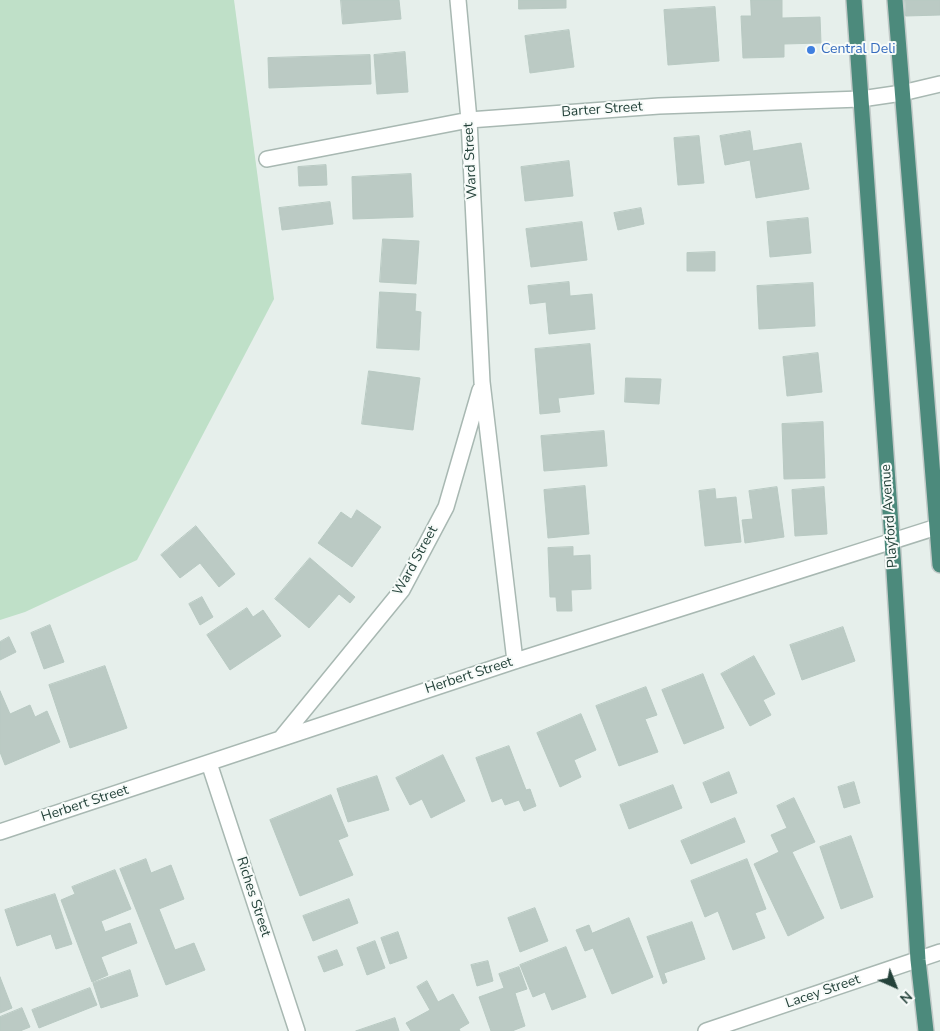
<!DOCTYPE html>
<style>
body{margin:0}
#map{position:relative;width:940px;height:1031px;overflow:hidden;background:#e6efeb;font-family:"Nunito Sans",sans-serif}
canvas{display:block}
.north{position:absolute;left:870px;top:961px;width:50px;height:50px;-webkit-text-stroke:4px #f7fbf9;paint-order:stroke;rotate:136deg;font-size:14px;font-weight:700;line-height:20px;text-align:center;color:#24423a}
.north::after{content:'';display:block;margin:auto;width:18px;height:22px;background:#24423a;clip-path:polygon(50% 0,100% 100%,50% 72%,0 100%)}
</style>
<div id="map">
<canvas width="940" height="1031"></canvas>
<div class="north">N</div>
</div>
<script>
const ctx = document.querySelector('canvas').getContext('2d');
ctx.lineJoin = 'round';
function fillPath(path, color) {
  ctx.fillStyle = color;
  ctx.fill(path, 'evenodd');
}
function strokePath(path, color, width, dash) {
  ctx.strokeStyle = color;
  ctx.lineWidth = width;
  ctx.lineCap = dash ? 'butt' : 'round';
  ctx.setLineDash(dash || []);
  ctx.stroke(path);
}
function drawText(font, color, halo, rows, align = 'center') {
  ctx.font = font + ' "Nunito Sans",sans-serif';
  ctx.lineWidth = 4;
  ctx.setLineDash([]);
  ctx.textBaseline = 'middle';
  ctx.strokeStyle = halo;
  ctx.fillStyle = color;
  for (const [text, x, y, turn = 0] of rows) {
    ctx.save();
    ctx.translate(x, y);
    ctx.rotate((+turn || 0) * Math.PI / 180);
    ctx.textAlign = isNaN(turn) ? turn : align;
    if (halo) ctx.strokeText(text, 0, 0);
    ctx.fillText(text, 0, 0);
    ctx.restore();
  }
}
fillPath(new Path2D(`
 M 0,0 L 234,0 L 274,299 L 137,560 L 25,612 L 0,620 Z`), '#bfe0c8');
const building = new Path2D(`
 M 341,0 L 399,0 L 401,19 L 343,24 Z
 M 519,0 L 566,0 L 566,8 L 519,9 Z
 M 751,0 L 782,0 L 782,18 L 820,17 L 821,43 L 784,44 L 784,57 L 743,58 L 741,16 L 751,16 Z
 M 905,0 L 940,0 L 940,15 L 906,16 Z
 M 715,7 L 719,61 L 668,65 L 664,10 Z
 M 569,30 L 574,67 L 530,73 L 525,36 Z
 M 405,52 L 408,92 L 377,94 L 374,55 Z
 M 370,55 L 371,84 L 269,88 L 268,58 Z
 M 750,131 L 753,151 L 801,143 L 809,189 L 756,198 L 750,160 L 725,165 L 720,136 Z
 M 699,136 L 704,183 L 678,185 L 674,138 Z
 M 569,161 L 573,196 L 525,201 L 521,167 Z
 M 326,165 L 327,185 L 299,186 L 298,167 Z
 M 411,174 L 413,217 L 353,219 L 352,177 Z
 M 330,202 L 333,224 L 282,230 L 279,208 Z
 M 641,208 L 644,224 L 618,230 L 614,213 Z
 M 808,218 L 811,253 L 770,257 L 767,222 Z
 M 582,222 L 587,260 L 531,267 L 526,229 Z
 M 383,239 L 419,241 L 416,284 L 380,282 Z
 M 715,252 L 715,271 L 687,271 L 687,253 Z
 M 569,282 L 570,296 L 592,294 L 595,329 L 549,334 L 546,302 L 530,304 L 528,286 Z
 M 813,283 L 815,326 L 759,329 L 757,286 Z
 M 380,292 L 416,294 L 415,311 L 421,312 L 419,350 L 377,348 Z
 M 590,344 L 594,394 L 558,398 L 560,412 L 540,414 L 535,349 Z
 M 818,353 L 822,392 L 787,396 L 783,357 Z
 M 369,371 L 420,378 L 413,430 L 362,424 Z
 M 626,378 L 661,379 L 659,404 L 625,402 Z
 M 823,422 L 825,478 L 784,479 L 782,424 Z
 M 604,431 L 607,466 L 544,471 L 541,436 Z
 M 585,486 L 589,534 L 548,538 L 544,490 Z
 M 777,487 L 784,537 L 745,543 L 742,520 L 753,519 L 749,491 Z
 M 824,487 L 827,534 L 795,536 L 792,490 Z
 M 715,489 L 716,499 L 736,497 L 741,542 L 705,546 L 699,491 Z
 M 357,510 L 381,527 L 352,567 L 318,543 L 341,512 L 351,519 Z
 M 196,526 L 235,574 L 219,587 L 200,563 L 180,578 L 161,555 Z
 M 573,547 L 573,556 L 590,555 L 591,589 L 571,590 L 572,611 L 557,611 L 556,597 L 550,597 L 548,548 Z
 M 310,558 L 355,597 L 350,603 L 339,594 L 309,628 L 275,599 Z
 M 202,597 L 213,617 L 200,625 L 189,604 Z
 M 247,608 L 253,617 L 263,610 L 281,636 L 230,670 L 207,635 Z
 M 50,625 L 64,662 L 44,669 L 31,633 Z
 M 843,627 L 855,661 L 802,680 L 790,645 Z
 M 9,637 L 16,652 L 0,660 L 0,642 Z
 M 754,656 L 775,694 L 763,700 L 771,715 L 750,726 L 721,674 Z
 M 105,666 L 127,728 L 70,748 L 49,685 Z
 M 703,674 L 724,728 L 684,744 L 662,690 Z
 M 646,687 L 657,715 L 645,719 L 658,752 L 619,766 L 596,706 Z
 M 0,691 L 10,714 L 30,705 L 35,717 L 47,711 L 60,742 L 5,765 L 0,752 Z
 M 581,714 L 596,750 L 574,760 L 581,777 L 560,787 L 537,733 Z
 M 509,746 L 526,790 L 530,789 L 536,806 L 524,811 L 519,800 L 505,805 L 502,798 L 492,802 L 476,758 Z
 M 443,755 L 465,801 L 431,818 L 422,799 L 410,805 L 396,778 Z
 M 729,772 L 737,793 L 711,803 L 703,783 Z
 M 377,776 L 389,810 L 348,822 L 337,789 Z
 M 854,782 L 860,803 L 844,808 L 838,787 Z
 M 673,785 L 682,808 L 629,829 L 620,805 Z
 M 331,795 L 348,836 L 338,840 L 353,875 L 300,896 L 270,820 Z
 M 794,798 L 815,842 L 792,852 L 824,918 L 788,936 L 754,864 L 779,852 L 771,835 L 787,828 L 777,806 Z
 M 735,818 L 745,842 L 691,864 L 681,841 Z
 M 851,836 L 873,897 L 841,909 L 820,847 Z
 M 146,859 L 151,873 L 171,865 L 184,899 L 159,909 L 175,950 L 194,943 L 205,970 L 166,985 L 120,869 Z
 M 747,859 L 766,909 L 755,913 L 765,938 L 733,950 L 718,911 L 705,917 L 691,881 Z
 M 115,870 L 131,909 L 101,921 L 105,932 L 130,923 L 137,943 L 101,957 L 108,975 L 92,982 L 61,900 L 75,894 L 72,887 Z
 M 55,894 L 72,944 L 56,949 L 51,934 L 17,946 L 5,910 Z
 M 349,899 L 358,923 L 313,941 L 303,916 Z
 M 535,908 L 548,941 L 520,952 L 508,918 Z
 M 629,918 L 653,977 L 612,994 L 593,948 L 585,951 L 576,930 L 589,925 L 592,933 Z
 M 692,922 L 705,959 L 664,973 L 667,982 L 663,984 L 647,937 Z
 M 398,932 L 407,958 L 390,964 L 381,938 Z
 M 375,941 L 385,968 L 367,975 L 357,948 Z
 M 566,947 L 586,997 L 552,1010 L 545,992 L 533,997 L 520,965 Z
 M 337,950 L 343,965 L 324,972 L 318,957 Z
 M 488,961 L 493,981 L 477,986 L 471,965 Z
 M 519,967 L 527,989 L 515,993 L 525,1026 L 512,1031 L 491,1031 L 479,997 L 504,988 L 499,974 Z
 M 130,970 L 138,996 L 101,1008 L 93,983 Z
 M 0,977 L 12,1008 L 0,1013 Z
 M 427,981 L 438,1002 L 453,994 L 469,1023 L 459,1029 L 460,1031 L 411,1031 L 406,1023 L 430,1010 L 417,987 Z
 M 90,988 L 97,1005 L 39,1028 L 32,1010 Z
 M 22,1008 L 30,1027 L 20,1031 L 0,1031 L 0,1017 Z
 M 395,1018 L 399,1031 L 356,1031 Z`);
fillPath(building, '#bbcac4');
strokePath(building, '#b8c9c2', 1);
const minor = new Path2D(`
 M 458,0 L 469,120 L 482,382 L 515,661
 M 267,159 L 469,120 L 659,106 L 861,99 L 902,93 L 940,84
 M 282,737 L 402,590 L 446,507 L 480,390
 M 209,763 L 297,1031
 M 0,832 L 515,661 L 940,526
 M 706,1031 L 940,952`);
const trunk = new Path2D(`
 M 854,0 L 892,539 L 918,960 L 926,1031
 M 895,0 L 940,565`);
strokePath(minor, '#a8b8b2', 18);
strokePath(trunk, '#c2cac8', 18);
strokePath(minor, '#fff', 15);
strokePath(trunk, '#4c8a7c', 15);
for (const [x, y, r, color] of [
 [811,50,5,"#3f7fe0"]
]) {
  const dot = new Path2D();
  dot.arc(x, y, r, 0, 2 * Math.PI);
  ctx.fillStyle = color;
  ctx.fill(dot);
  strokePath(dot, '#f7fbf9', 2);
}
drawText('14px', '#366cbe', '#f7fbf9', [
 ["Central Deli",821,50]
], 'left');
drawText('14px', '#24423a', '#f7fbf9', [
 ["Barter Street",602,110,-4],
 ["Ward Street",471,161,-93],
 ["Playford Avenue",890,516,-94],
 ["Ward Street",416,561,-61],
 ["Herbert Street",469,676,-18],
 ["Herbert Street",85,804,-18],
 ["Riches Street",253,897,72],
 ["Lacey Street",823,992,-19]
]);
</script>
